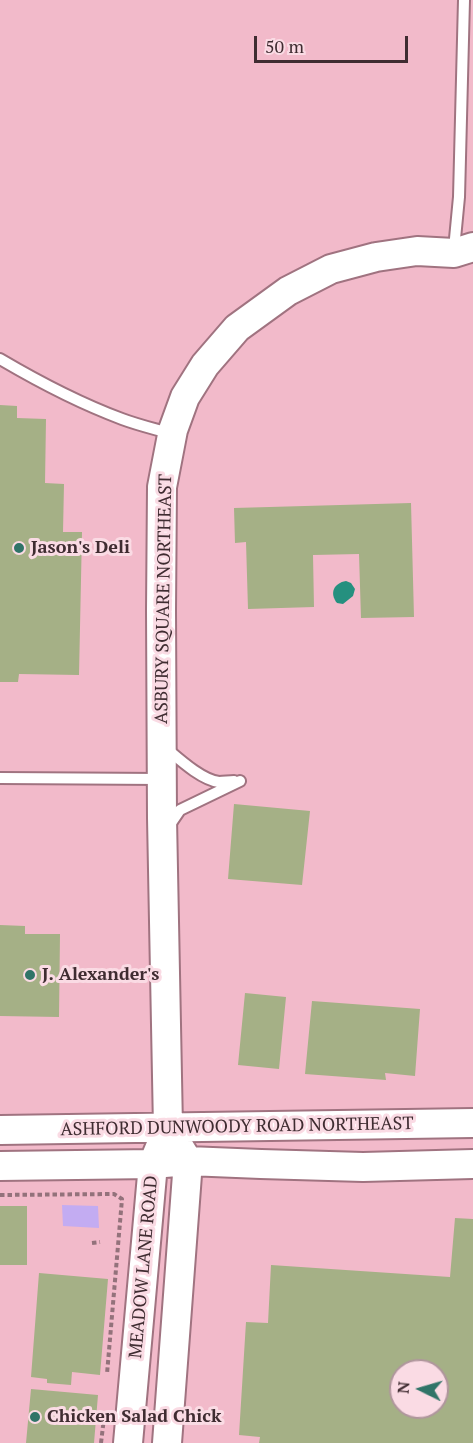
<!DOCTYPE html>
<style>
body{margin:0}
#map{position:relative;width:473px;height:1443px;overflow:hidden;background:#fac8d6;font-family:"PT Serif",serif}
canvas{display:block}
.north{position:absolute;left:389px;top:1359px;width:60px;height:60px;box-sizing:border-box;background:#fadbe4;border:2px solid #af959c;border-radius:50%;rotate:275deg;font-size:16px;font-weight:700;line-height:24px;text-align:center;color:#3f2c31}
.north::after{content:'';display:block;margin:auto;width:21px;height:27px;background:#307468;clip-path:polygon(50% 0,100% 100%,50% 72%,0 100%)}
.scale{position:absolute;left:254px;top:36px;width:154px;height:27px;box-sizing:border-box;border:3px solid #3f2c31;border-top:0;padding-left:8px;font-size:18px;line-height:21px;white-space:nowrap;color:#3f2c31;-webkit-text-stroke:4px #fadbe4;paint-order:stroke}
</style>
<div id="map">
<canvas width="473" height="1443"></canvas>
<div class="north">N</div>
<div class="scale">50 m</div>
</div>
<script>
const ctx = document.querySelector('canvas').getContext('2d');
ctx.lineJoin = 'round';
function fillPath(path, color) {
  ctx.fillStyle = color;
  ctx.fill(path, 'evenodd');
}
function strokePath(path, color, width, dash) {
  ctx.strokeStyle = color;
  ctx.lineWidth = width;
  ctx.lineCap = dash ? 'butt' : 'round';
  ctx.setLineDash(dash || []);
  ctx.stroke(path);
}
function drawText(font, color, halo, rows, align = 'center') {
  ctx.font = font + ' "PT Serif",serif';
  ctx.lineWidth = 6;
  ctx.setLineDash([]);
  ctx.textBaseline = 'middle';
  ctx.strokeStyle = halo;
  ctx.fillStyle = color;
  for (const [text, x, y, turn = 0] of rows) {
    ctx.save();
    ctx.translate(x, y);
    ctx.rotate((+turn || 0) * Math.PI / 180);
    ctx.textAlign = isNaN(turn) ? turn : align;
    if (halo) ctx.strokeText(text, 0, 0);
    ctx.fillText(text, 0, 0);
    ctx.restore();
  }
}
fillPath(new Path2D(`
 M 0,0 L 473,0 L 473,1443 L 0,1443 ZM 401,1371 L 437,1371 L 437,1407 L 401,1407 Z`), '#f2baca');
fillPath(new Path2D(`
 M 62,1205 L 98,1206 L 99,1228 L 63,1226 Z`), '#c3acf2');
fillPath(new Path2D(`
 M 346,581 L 351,583 L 355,589 L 353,596 L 343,604 L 337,603 C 329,593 334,583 346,581 Z`), '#25907f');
fillPath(new Path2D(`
 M 0,405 L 17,406 L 17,418 L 46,419 L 45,483 L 64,484 L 63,532 L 82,532 L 79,675 L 19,674 L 18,682 L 0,682 Z
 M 411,503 L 414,617 L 361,618 L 359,554 L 313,555 L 314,607 L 248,609 L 246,542 L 235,543 L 234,508 Z
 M 234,804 L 310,811 L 302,885 L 228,879 Z
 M 0,925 L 25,926 L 25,934 L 60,934 L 59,1017 L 0,1016 Z
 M 245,993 L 286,997 L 279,1069 L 238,1065 Z
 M 312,1001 L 420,1009 L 415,1076 L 385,1073 L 386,1080 L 305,1074 Z
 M 0,1206 L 27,1206 L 27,1265 L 0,1265 Z
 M 455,1218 L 473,1219 L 473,1443 L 259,1443 L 260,1437 L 239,1435 L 246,1322 L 268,1323 L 271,1265 L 450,1277 ZM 401,1371 L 437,1371 L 437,1407 L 401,1407 Z
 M 39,1273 L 108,1279 L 100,1375 L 72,1372 L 71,1385 L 47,1383 L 47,1379 L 31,1377 Z
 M 31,1389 L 98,1395 L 94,1443 L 26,1443 Z`), '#a5b086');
const lane = new Path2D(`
 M 454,249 L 459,197 L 464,0
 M 0,359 C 39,382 79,403 122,419 C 138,425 155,429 172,434
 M 167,749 C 180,760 202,780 219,782 C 224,782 229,781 234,781
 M 0,778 L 162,779
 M 169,826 L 180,810 L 240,781`);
const secondary = new Path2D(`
 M 0,1130 L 473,1123
 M 0,1166 L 153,1164 L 188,1161 L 261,1164 L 363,1167 L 473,1164
 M 128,1443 L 153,1164 L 168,1128 L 162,818 L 161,610 L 162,487 L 173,430 L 185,397 L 205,365 L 237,328 L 288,291 L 331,269 L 376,257 L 417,251 L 454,253 L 473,247
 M 167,1443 L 188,1161 L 178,1145`);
strokePath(lane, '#a07380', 14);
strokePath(secondary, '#a07380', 32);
strokePath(new Path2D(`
 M 0,1195 L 114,1194 L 122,1199 L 107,1374
 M 92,1243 L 100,1242
 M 101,1443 L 104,1418`), '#93727b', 4, [4.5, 3]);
strokePath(lane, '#fff', 10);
strokePath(secondary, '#fff', 28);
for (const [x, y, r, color] of [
 [19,548,6,"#307468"],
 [30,975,6,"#307468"],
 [35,1417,6,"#307468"]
]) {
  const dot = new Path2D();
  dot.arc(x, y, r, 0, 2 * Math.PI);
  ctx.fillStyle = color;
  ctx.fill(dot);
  strokePath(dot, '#fadbe4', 2);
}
drawText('bold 18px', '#3f2c31', '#fadbe4', [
 ["Jason's Deli",31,548],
 ["J. Alexander's",42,975],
 ["Chicken Salad Chick",47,1417]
], 'left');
drawText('18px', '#3f2c31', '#fadbe4', [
 ["ASBURY SQUARE NORTHEAST",164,599,-89],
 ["ASHFORD DUNWOODY ROAD NORTHEAST",237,1127,-1],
 ["MEADOW LANE ROAD",144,1267,-85]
]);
</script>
